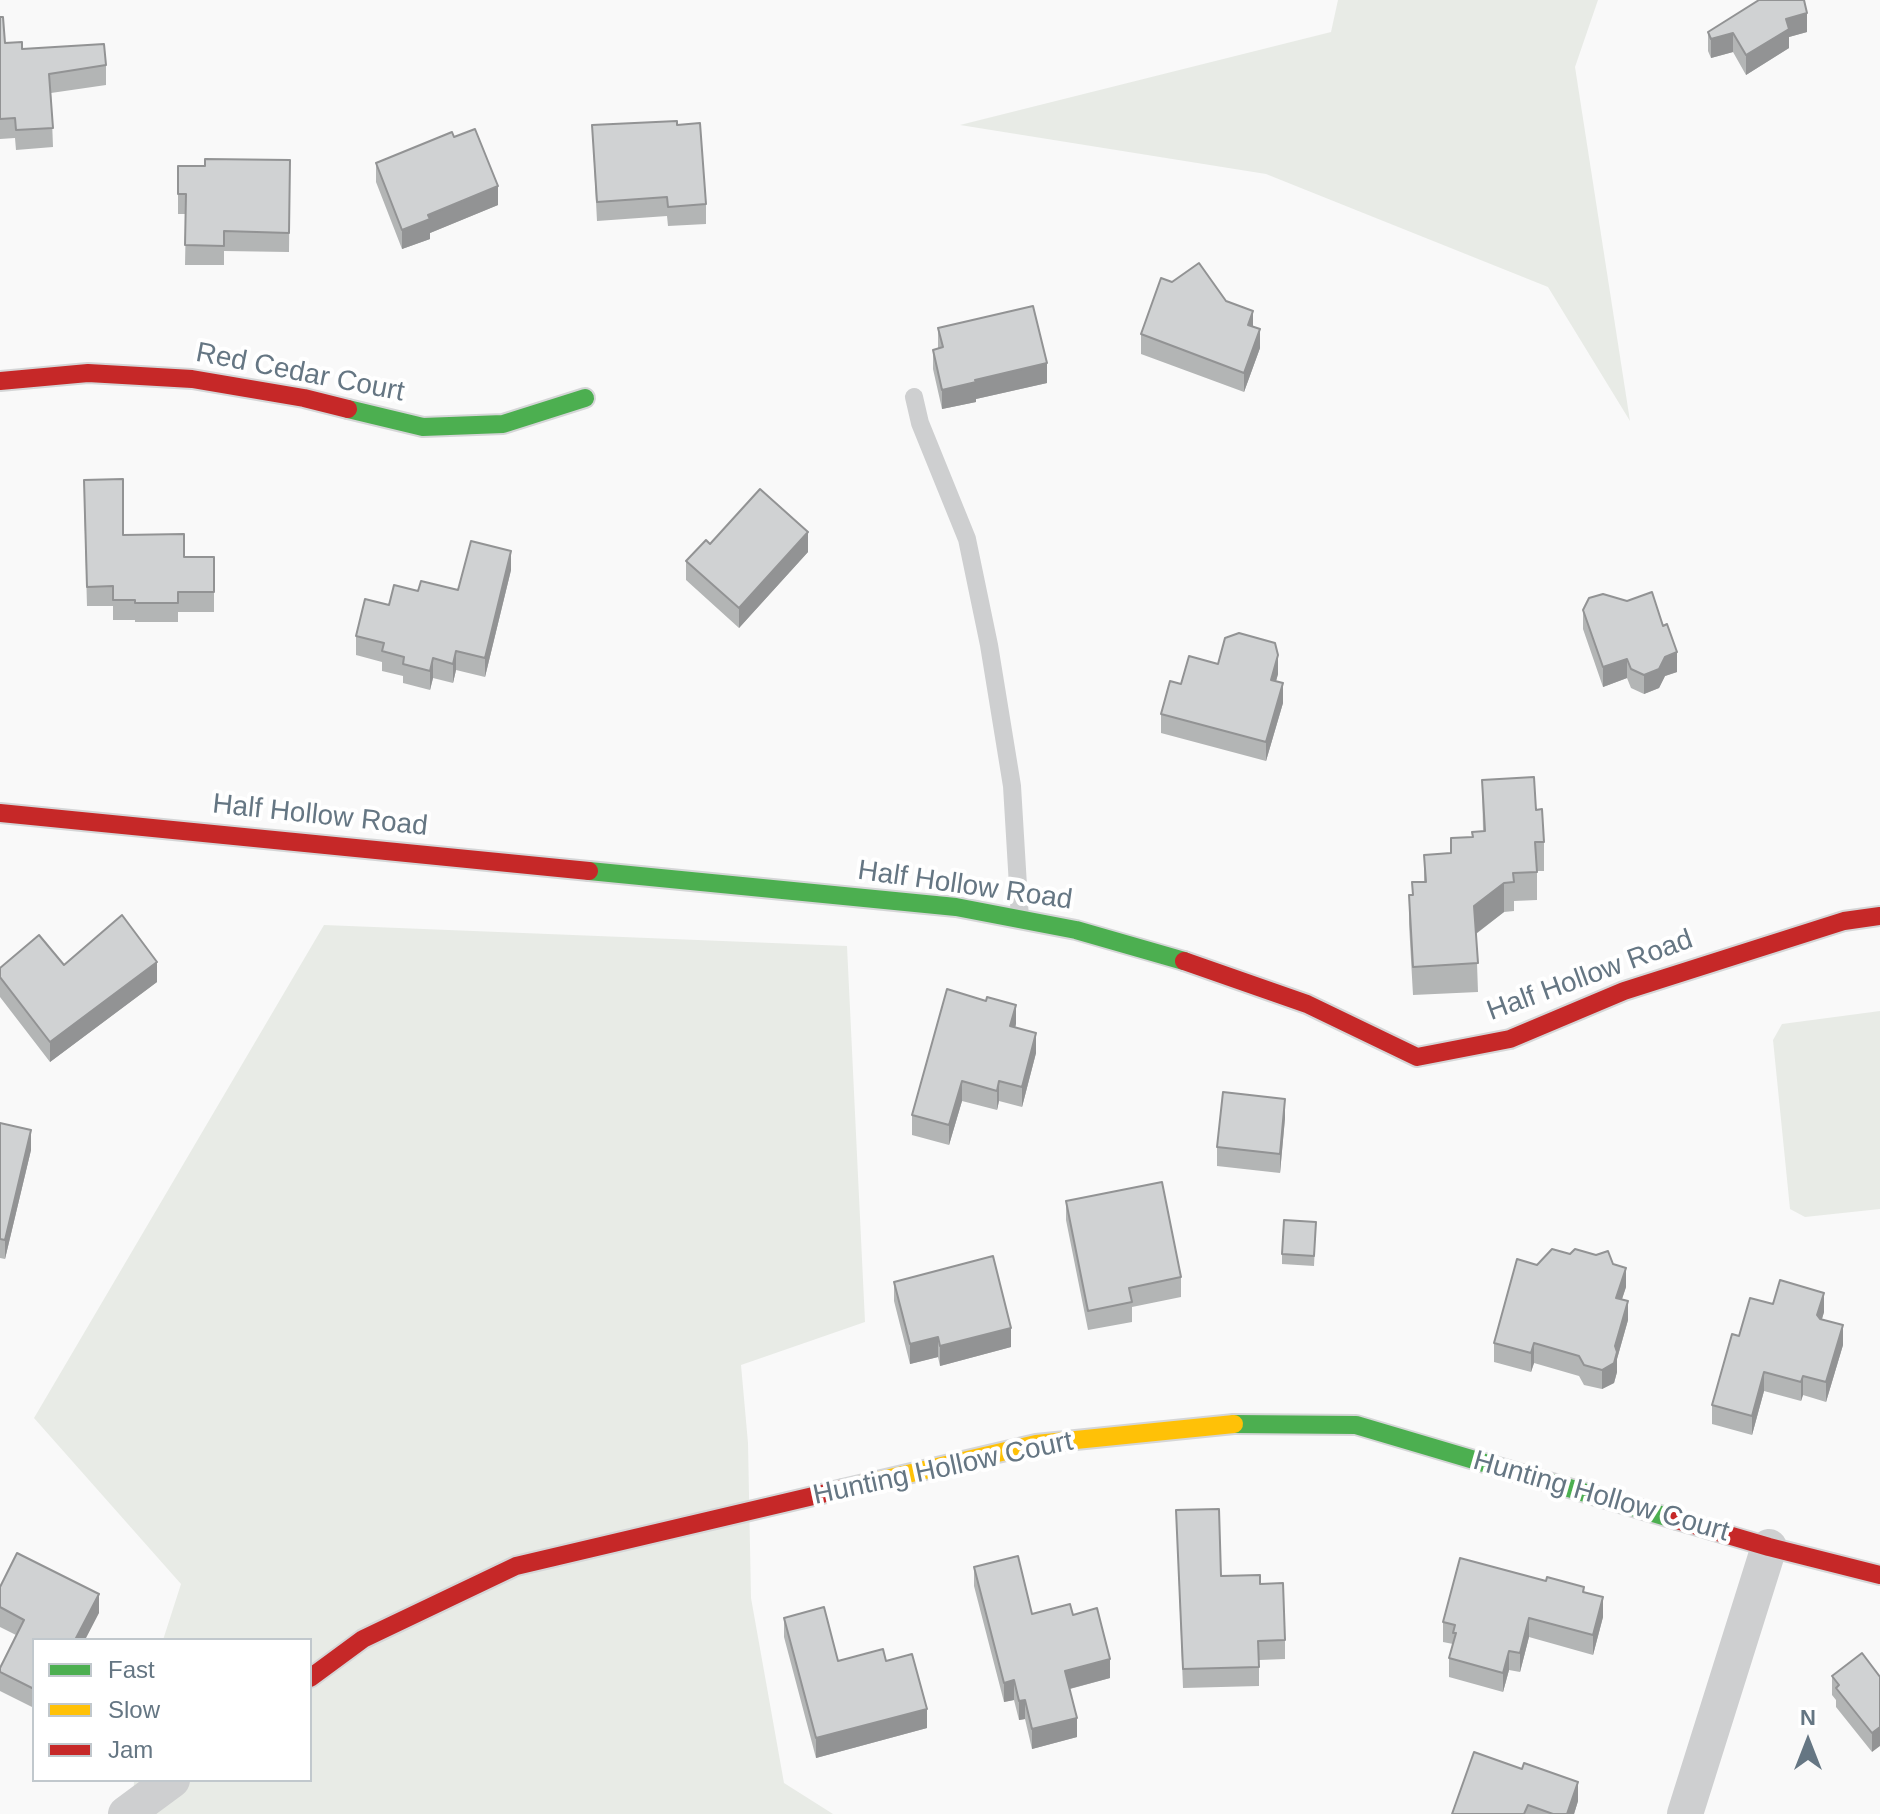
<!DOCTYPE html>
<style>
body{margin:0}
#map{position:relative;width:1880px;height:1814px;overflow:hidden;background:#f9f9f9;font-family:Helvetica,sans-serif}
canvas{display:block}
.legend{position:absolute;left:32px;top:1638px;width:280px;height:144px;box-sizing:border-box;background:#fff;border:2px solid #c1c8cd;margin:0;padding:10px 14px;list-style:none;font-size:24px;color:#657683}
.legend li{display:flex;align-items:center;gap:16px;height:40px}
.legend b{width:40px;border:2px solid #c1c8cd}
.north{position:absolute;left:1768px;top:1702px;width:80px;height:80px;-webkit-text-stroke:6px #fff;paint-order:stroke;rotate:0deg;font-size:22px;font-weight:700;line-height:32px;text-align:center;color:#657683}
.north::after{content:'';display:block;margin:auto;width:28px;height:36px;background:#657683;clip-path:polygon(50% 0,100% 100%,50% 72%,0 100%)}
</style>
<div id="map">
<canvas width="1880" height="1814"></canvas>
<ul class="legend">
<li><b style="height:10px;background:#4caf50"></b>Fast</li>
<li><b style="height:10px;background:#ffc107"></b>Slow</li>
<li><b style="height:10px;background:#c62828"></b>Jam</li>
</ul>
<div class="north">N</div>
</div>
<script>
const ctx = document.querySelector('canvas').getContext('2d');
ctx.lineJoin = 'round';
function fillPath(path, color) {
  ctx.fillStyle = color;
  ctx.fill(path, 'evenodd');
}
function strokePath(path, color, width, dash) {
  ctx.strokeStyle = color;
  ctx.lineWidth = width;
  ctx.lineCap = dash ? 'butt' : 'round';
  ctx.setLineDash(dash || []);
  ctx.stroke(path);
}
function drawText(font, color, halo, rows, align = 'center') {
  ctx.font = font + ' Helvetica,sans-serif';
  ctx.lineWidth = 8;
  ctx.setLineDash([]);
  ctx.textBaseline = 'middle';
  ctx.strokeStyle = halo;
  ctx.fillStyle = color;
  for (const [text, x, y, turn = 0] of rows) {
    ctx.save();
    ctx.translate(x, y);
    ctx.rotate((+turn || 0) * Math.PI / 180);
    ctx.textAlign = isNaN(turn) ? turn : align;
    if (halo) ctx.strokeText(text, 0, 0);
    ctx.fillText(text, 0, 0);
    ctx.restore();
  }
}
fillPath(new Path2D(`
 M 1338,0 L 1598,0 L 1575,67 L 1630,421 L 1548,287 L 1266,174 L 960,125 L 1331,32 Z
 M 324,925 L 847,946 L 865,1322 L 741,1365 L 748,1443 L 751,1598 L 784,1783 L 833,1814 L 133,1814 L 134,1780 L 310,1780 L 310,1640 L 163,1640 L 181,1584 L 34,1418 Z
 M 1880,1011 L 1880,1209 L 1805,1217 L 1790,1209 L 1773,1040 L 1782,1024 Z`), '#e8ebe6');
const fast = new Path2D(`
 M 348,409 L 423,427 L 503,424 L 585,398
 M 589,871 L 956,907 L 1076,930 L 1184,961
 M 1234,1424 L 1356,1425 L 1677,1520`);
const slow = new Path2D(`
 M 843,1489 L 1036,1444 L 1234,1424`);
const jam = new Path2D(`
 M 0,381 L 88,373 L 192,379 L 304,398 L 348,409
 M 0,813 L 589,871
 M 1184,961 L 1307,1004 L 1417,1057 L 1510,1039 L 1624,991 L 1844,921 L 1880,916
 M 1677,1520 L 1769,1547 L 1880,1575
 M 310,1678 L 363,1639 L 516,1566 L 843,1489`);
strokePath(fast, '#d5d6d7', 22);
strokePath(slow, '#d5d6d7', 22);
strokePath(jam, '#d5d6d7', 22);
strokePath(new Path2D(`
 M 914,397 L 920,423 L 967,539 L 989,645 L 1012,786 L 1020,919`), '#cecfd0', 18);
strokePath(new Path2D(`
 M 126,1814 L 172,1780
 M 1685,1814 L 1769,1547`), '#cecfd0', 36);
strokePath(fast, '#4caf50', 18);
strokePath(slow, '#ffc107', 18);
strokePath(jam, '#c62828', 18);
fillPath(new Path2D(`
 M 0,17 L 5,43 L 22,49 L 106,65 L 106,85 L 51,93 L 53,147 L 16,150 L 15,138 L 0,139 Z
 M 1708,32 L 1807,32 L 1789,37 L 1789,48 L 1746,75 L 1733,52 L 1711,58 L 1708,51 Z
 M 592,125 L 677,125 L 706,204 L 706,224 L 668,226 L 667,216 L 597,221 Z
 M 454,137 L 498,205 L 430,233 L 430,239 L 402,249 L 376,182 L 376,163 Z
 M 290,160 L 289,252 L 224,251 L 224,265 L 185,265 L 186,214 L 178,214 L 178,166 L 205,166 Z
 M 1226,301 L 1253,326 L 1260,348 L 1244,392 L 1141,354 L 1141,334 Z
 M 938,328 L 1047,383 L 976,399 L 976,402 L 942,409 L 933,369 L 933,350 L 938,348 Z
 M 84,499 L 123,535 L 184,557 L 214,557 L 214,612 L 178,612 L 178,622 L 135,622 L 135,620 L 113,620 L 113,606 L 87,606 Z
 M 808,552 L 739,628 L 686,580 L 686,561 Z
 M 511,570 L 485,677 L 456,670 L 453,683 L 433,678 L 430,690 L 403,683 L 403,676 L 382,671 L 382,662 L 356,655 L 356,636 L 389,605 L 418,591 L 458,590 Z
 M 1583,610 L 1677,672 L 1665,676 L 1659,688 L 1644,694 L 1631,688 L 1627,678 L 1603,687 L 1583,629 Z
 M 1278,674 L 1276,681 L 1283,703 L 1266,761 L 1161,733 L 1161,714 L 1181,684 Z
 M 1482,780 L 1536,810 L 1544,842 L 1544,871 L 1537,871 L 1537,900 L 1514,901 L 1514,911 L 1504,912 L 1476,934 L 1478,992 L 1413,995 L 1409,924 L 1409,895 L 1412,895 L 1412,882 L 1424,882 L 1424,855 L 1451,853 L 1451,838 L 1472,837 L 1483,831 Z
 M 64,965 L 157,982 L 50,1062 L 0,997 L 0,977 Z
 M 1016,1024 L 1015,1028 L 1036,1053 L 1022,1107 L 999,1101 L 997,1110 L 962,1101 L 949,1145 L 912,1135 L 912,1115 Z
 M 1285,1118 L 1280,1173 L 1217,1166 L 1217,1147 Z
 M 0,1123 L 31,1150 L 5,1259 L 0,1258 Z
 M 1066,1201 L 1181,1277 L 1181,1297 L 1132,1307 L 1132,1322 L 1088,1330 L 1066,1220 Z
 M 1316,1222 L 1314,1266 L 1282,1264 L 1282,1254 Z
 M 1570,1254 L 1613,1264 L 1626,1287 L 1622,1299 L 1628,1320 L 1617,1359 L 1617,1372 L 1614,1383 L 1602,1389 L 1584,1385 L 1579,1376 L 1534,1363 L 1531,1372 L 1494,1362 L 1494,1343 L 1537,1265 Z
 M 894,1282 L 1011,1347 L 940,1366 L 938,1357 L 910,1364 L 894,1301 Z
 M 1773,1304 L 1824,1312 L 1822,1319 L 1843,1345 L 1826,1402 L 1803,1395 L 1801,1401 L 1764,1391 L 1752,1435 L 1712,1424 L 1712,1405 L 1739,1336 Z
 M 1176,1510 L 1221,1576 L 1260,1584 L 1285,1640 L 1285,1659 L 1259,1660 L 1259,1686 L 1183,1688 Z
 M 974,1567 L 1032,1614 L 1073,1615 L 1110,1678 L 1070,1689 L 1077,1737 L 1032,1749 L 1025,1719 L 1019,1720 L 1014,1700 L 1004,1702 L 974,1586 Z
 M 0,1587 L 99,1613 L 34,1640 L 34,1708 L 0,1691 L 0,1668 L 16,1635 L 0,1627 Z
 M 1584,1592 L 1603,1617 L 1593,1655 L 1529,1637 L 1520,1672 L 1509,1670 L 1503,1692 L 1449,1677 L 1449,1658 L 1453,1644 L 1443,1642 L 1443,1622 Z
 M 784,1618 L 838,1661 L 886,1661 L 927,1728 L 816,1758 L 784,1637 Z
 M 1832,1676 L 1880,1677 L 1872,1752 L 1836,1707 L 1836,1700 L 1832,1695 Z
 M 1474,1752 L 1578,1801 L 1574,1814 L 1452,1814 Z`), '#b3b5b5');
fillPath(new Path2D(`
 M 1807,13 L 1807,32 L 1789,37 L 1789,48 L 1746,75 L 1746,55 L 1786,19 Z
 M 1733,33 L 1733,52 L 1711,58 L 1711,39 Z
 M 498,186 L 498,205 L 430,233 L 430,239 L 402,249 L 402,230 L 428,215 Z
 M 1253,311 L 1253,331 L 1248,325 Z
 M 1260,329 L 1260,348 L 1244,392 L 1244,373 Z
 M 1047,363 L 1047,383 L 976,399 L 976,402 L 942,409 L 942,390 L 975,380 Z
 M 808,532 L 808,552 L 739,628 L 739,608 Z
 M 511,551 L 511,570 L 485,677 L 485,658 Z
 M 456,651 L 456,670 L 453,683 L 453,664 Z
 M 1677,652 L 1677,672 L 1665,676 L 1659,688 L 1644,694 L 1644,675 L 1665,657 Z
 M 1278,655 L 1278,674 L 1271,699 L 1271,680 Z
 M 433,658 L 433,678 L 430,690 L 430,671 Z
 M 1627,659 L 1627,678 L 1603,687 L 1603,667 Z
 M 1283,683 L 1283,703 L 1266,761 L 1266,742 Z
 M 1504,883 L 1504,912 L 1474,935 L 1474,906 Z
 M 157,962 L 157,982 L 50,1062 L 50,1042 Z
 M 1016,1005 L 1016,1024 L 1010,1046 L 1010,1026 Z
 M 1036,1033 L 1036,1053 L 1022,1107 L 1022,1087 Z
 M 962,1081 L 962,1101 L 949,1145 L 949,1125 Z
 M 999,1081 L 999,1101 L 997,1110 L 997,1091 Z
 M 1285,1099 L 1285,1118 L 1280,1173 L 1280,1154 Z
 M 31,1130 L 31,1150 L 5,1259 L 5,1240 Z
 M 1626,1268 L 1626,1287 L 1616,1317 L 1616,1298 Z
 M 1824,1293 L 1824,1312 L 1817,1335 L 1817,1315 Z
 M 1628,1301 L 1628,1320 L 1617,1359 L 1617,1372 L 1614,1383 L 1602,1389 L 1602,1370 L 1615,1346 Z
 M 1843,1325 L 1843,1345 L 1826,1402 L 1826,1382 Z
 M 1011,1328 L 1011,1347 L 940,1366 L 940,1346 Z
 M 938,1337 L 938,1357 L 910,1364 L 910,1344 Z
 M 1534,1343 L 1534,1363 L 1531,1372 L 1531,1353 Z
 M 1764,1372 L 1764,1391 L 1752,1435 L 1752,1416 Z
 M 1803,1376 L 1803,1395 L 1801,1401 L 1801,1382 Z
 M 99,1594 L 99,1613 L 85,1640 L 75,1640 Z
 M 1603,1597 L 1603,1617 L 1593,1655 L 1593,1635 Z
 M 1529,1618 L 1529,1637 L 1520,1672 L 1520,1653 Z
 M 1509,1651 L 1509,1670 L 1503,1692 L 1503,1673 Z
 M 1110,1659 L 1110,1678 L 1065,1690 L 1065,1671 Z
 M 1014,1680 L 1014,1700 L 1004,1702 L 1004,1683 Z
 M 1025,1700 L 1025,1719 L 1019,1720 L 1019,1701 Z
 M 927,1709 L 927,1728 L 816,1758 L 816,1738 Z
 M 1077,1718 L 1077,1737 L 1032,1749 L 1032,1729 Z
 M 1880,1727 L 1880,1746 L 1872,1752 L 1872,1733 Z
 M 1578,1782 L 1578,1801 L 1574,1814 L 1567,1814 Z`), '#929394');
const building = new Path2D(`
 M 1759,0 L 1804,0 L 1807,13 L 1786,19 L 1789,29 L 1746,55 L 1733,33 L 1711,39 L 1708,32 Z
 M 0,17 L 3,17 L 5,43 L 22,42 L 22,49 L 104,44 L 106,65 L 49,74 L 53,128 L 16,130 L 15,118 L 0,119 Z
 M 677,121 L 677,125 L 700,123 L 706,204 L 668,207 L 667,197 L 597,202 L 592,125 Z
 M 475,129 L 498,186 L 428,215 L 430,219 L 402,230 L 376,163 L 452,132 L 454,137 Z
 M 205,159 L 290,160 L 289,233 L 224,231 L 224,246 L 185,245 L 186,194 L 178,194 L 178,166 L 205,166 Z
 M 1199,263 L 1226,301 L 1253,311 L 1248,325 L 1260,329 L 1244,373 L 1141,334 L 1161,278 L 1172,282 Z
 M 1033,306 L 1047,363 L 975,380 L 976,382 L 942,390 L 933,350 L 943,347 L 938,328 Z
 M 123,479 L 123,535 L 184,534 L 184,557 L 214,557 L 214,592 L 178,592 L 178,603 L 135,603 L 135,600 L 113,600 L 113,586 L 87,587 L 84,480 Z
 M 760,489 L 808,532 L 739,608 L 686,561 L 706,540 L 710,544 Z
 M 471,541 L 511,551 L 485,658 L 456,651 L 453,664 L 433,658 L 430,671 L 403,664 L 404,657 L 382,651 L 384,643 L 356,636 L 365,599 L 389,605 L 394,585 L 418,591 L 421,581 L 458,590 Z
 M 1652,592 L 1663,626 L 1667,624 L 1677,652 L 1665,657 L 1659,669 L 1644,675 L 1631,669 L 1627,659 L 1603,667 L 1583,610 L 1589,598 L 1603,594 L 1627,601 Z
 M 1239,633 L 1275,643 L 1278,655 L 1271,680 L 1283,683 L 1266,742 L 1161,714 L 1170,681 L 1181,684 L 1189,656 L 1218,664 L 1225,638 Z
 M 1534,777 L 1536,810 L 1542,809 L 1544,842 L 1535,842 L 1537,872 L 1513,873 L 1514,882 L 1504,883 L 1474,906 L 1478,963 L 1413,967 L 1409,895 L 1413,895 L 1412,882 L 1426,882 L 1424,855 L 1451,853 L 1451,838 L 1473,837 L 1472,832 L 1485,831 L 1482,780 Z
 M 122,915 L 157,962 L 50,1042 L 0,977 L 0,968 L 39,935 L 64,965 Z
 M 947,989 L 986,1001 L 987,997 L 1016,1005 L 1010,1026 L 1036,1033 L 1022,1087 L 999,1081 L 997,1091 L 962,1081 L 949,1125 L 912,1115 Z
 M 1223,1092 L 1285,1099 L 1280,1154 L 1217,1147 Z
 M 0,1123 L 31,1130 L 5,1240 L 0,1239 Z
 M 1162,1182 L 1181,1277 L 1129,1288 L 1132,1302 L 1088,1311 L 1066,1201 Z
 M 1284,1220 L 1316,1222 L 1314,1256 L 1282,1254 Z
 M 1552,1249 L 1570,1254 L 1575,1249 L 1596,1255 L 1608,1251 L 1613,1264 L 1626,1268 L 1616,1298 L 1628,1301 L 1615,1346 L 1617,1352 L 1614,1363 L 1602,1370 L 1584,1365 L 1579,1356 L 1534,1343 L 1531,1353 L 1494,1343 L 1517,1259 L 1537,1265 Z
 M 993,1256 L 1011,1328 L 940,1346 L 938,1337 L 910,1344 L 894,1282 Z
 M 1780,1280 L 1824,1293 L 1817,1315 L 1820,1319 L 1843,1325 L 1826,1382 L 1803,1376 L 1801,1382 L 1764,1372 L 1752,1416 L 1712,1405 L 1732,1334 L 1739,1336 L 1750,1298 L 1773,1304 Z
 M 1219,1509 L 1221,1576 L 1260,1575 L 1260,1584 L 1283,1583 L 1285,1640 L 1258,1641 L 1259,1667 L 1183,1669 L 1176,1510 Z
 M 17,1553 L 99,1594 L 75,1640 L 34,1640 L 34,1689 L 0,1672 L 0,1668 L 24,1620 L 0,1607 L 0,1587 Z
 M 1018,1556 L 1032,1614 L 1070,1604 L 1073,1615 L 1097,1608 L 1110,1659 L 1065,1671 L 1077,1718 L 1032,1729 L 1025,1700 L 1019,1701 L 1014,1680 L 1004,1683 L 974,1567 Z
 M 1460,1558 L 1546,1581 L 1547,1577 L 1584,1587 L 1583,1592 L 1603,1597 L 1593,1635 L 1529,1618 L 1520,1653 L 1509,1651 L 1503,1673 L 1449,1658 L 1456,1633 L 1453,1633 L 1455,1625 L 1443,1622 Z
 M 824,1607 L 838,1661 L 883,1649 L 886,1661 L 912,1654 L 927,1709 L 816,1738 L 784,1618 Z
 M 1862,1653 L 1880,1677 L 1880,1727 L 1872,1733 L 1836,1688 L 1839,1685 L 1832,1676 Z
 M 1474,1752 L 1522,1769 L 1524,1763 L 1578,1782 L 1567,1814 L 1553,1814 L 1528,1805 L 1524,1814 L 1452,1814 Z`);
fillPath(building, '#d0d2d3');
strokePath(building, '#929394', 2);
drawText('28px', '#657683', '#fff', [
 ["Red Cedar Court",300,373,11],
 ["Half Hollow Road",320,816,6],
 ["Half Hollow Road",965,886,8],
 ["Half Hollow Road",1590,976,-20],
 ["Hunting Hollow Court",943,1469,-12],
 ["Hunting Hollow Court",1601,1497,16]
]);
</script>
